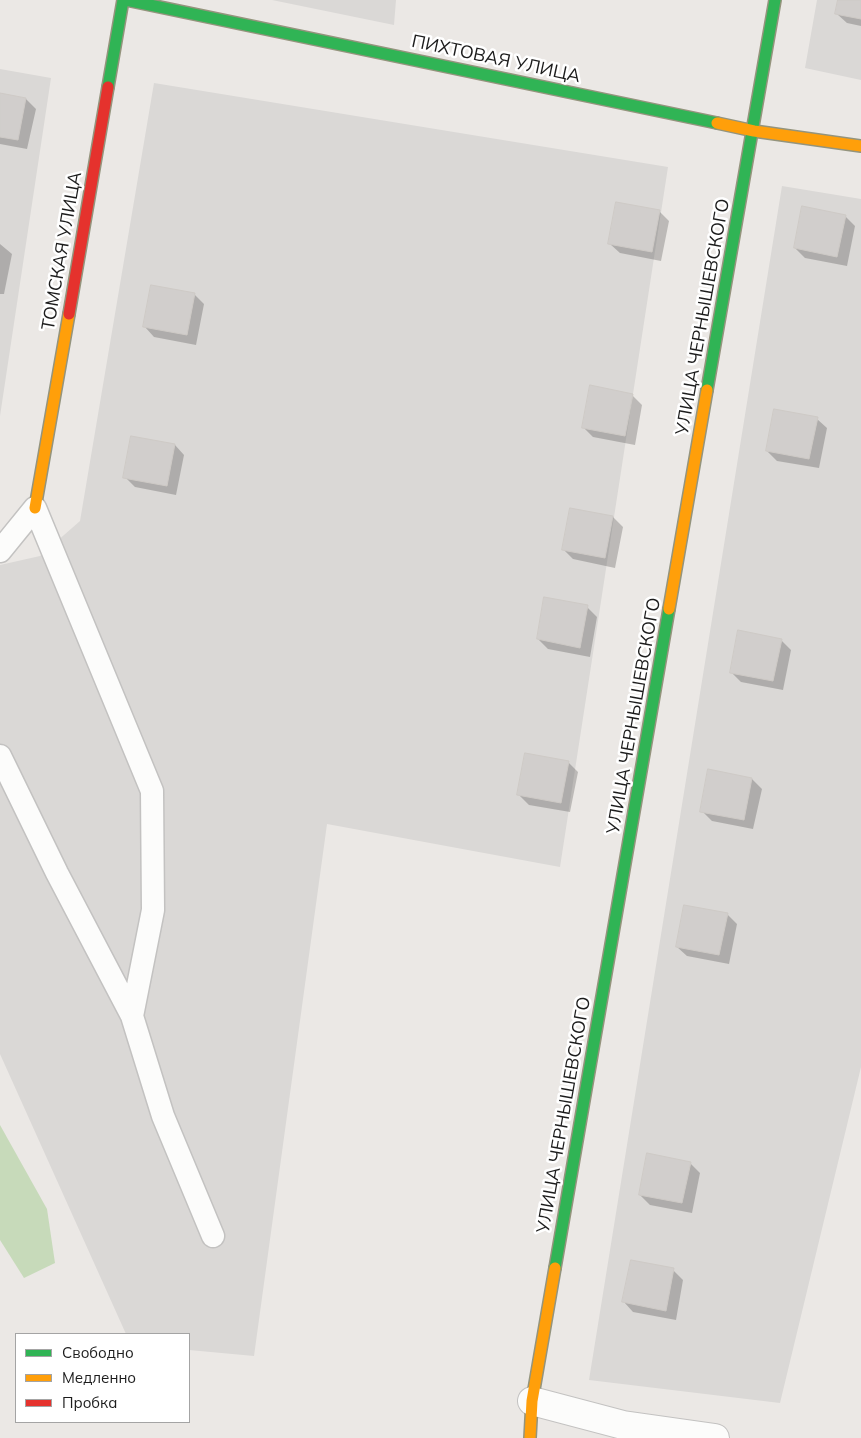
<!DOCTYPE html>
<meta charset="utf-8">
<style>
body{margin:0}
#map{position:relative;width:861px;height:1438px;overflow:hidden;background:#ebe8e5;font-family:Mulish,sans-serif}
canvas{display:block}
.legend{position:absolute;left:15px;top:1333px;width:175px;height:90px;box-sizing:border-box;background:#fff;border:1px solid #a4a4a4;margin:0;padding:6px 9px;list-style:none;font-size:15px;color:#1c1c1c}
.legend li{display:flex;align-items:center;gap:10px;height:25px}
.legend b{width:25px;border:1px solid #a4a4a4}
</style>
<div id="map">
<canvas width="861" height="1438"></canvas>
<ul class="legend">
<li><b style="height:6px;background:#30b455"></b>Свободно</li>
<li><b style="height:6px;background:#ff9f0a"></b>Медленно</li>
<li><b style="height:6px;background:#e5322d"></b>Пробка</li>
</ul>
</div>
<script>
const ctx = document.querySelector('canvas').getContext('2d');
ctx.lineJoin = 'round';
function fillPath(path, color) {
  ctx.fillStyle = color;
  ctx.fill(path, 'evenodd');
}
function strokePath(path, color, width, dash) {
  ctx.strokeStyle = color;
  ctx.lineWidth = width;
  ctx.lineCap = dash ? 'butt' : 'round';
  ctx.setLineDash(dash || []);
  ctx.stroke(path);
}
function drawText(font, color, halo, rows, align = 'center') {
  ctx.font = font + ' Mulish,sans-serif';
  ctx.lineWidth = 5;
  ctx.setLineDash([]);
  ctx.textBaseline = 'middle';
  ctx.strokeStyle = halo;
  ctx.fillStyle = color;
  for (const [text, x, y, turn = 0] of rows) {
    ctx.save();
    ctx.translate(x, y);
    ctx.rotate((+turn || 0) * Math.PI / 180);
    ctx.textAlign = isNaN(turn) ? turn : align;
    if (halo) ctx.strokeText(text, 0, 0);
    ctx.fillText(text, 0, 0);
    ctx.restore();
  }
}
fillPath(new Path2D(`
 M 272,0 L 396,0 L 394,25 Z
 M 817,0 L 861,0 L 861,80 L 805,68 Z
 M 0,69 L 51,78 L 0,416 Z
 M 154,83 L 668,167 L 560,867 L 327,824 L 254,1356 L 189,1350 L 189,1334 L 126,1334 L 0,1054 L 0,565 L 40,556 L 80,521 Z
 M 782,186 L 861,199 L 861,1067 L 780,1403 L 589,1380 Z`), '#dad8d6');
fillPath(new Path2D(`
 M 0,1125 L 47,1209 L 55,1263 L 24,1278 L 0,1240 Z`), '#c7daba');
fillPath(new Path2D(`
 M 839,0 L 861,0 L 861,26 L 847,23 L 837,14 Z
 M 0,94 L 26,99 L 36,109 L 27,149 L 0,144 Z
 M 659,211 L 669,221 L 661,261 L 620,253 L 610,244 Z
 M 845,216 L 855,226 L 847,266 L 805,258 L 795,248 Z
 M 0,244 L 12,254 L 4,294 L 0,294 Z
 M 194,294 L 204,304 L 196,345 L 154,337 L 145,327 Z
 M 632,395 L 642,405 L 635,445 L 593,437 L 583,427 Z
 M 817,419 L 827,428 L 819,468 L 777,461 L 767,451 Z
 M 175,445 L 184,455 L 176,495 L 135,487 L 125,477 Z
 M 613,517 L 623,527 L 615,568 L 573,559 L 563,549 Z
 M 587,607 L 597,617 L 590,657 L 548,649 L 538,639 Z
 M 781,640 L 791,650 L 783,690 L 741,682 L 731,672 Z
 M 568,762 L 578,772 L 570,812 L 529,805 L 519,795 Z
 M 752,779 L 762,789 L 753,829 L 712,821 L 702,811 Z
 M 727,914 L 737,924 L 729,964 L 687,956 L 677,947 Z
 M 690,1163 L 700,1173 L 692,1213 L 650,1205 L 640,1195 Z
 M 673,1270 L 683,1280 L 676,1320 L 633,1312 L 624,1302 Z`), '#0003');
const building = new Path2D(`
 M 838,0 L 861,0 L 861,19 L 835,14 Z
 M 0,93 L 26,98 L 18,140 L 0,137 Z
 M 616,202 L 660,210 L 652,252 L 608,244 Z
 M 802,206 L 846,215 L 837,257 L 794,248 Z
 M 151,285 L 195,293 L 187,335 L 143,327 Z
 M 590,385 L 633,394 L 625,436 L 582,428 Z
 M 774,409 L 818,417 L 809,459 L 766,451 Z
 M 131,436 L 175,444 L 167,486 L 123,478 Z
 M 570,508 L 613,516 L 605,558 L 562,550 Z
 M 544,597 L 588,605 L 580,648 L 537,639 Z
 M 738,630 L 782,639 L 773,681 L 730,673 Z
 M 525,753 L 569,761 L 561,803 L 517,795 Z
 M 708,769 L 752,778 L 744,820 L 700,812 Z
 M 684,905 L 728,913 L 719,955 L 676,947 Z
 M 647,1153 L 691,1162 L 682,1203 L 639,1195 Z
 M 631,1260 L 674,1268 L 666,1311 L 622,1302 Z`);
fillPath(building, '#d1cecc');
strokePath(building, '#cecac6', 1);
const lane = new Path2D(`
 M 0,551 L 35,508 L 152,791 L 153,910 L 132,1016 L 163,1116 L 213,1236
 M 0,756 L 57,873 L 132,1016`);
const street = new Path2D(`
 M 532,1401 L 623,1425 L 715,1438`);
const fast = new Path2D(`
 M 126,0 L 717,123
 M 108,87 L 123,0
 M 707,390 L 775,0
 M 555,1268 L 669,609`);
const slow = new Path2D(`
 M 717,123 L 754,131 L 861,146
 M 35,508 L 69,314
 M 669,609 L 707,390
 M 530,1438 L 532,1401 L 555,1268`);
const jam = new Path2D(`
 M 69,314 L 108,87`);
strokePath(lane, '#c3c2c1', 25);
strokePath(street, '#c3c2c1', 30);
strokePath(fast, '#94947d', 14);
strokePath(slow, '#94947d', 14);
strokePath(jam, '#94947d', 14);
strokePath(lane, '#fcfcfb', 22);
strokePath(street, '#fcfcfb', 28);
strokePath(fast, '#30b455', 11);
strokePath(slow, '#ff9f0a', 11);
strokePath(jam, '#e5322d', 11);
drawText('18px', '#1c1c1c', '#fff', [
 ["ПИХТОВАЯ УЛИЦА",496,59,12],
 ["ТОМСКАЯ УЛИЦА",62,251,-80],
 ["УЛИЦА ЧЕРНЫШЕВСКОГО",703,317,-80],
 ["УЛИЦА ЧЕРНЫШЕВСКОГО",634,716,-80],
 ["УЛИЦА ЧЕРНЫШЕВСКОГО",564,1115,-80]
]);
</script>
